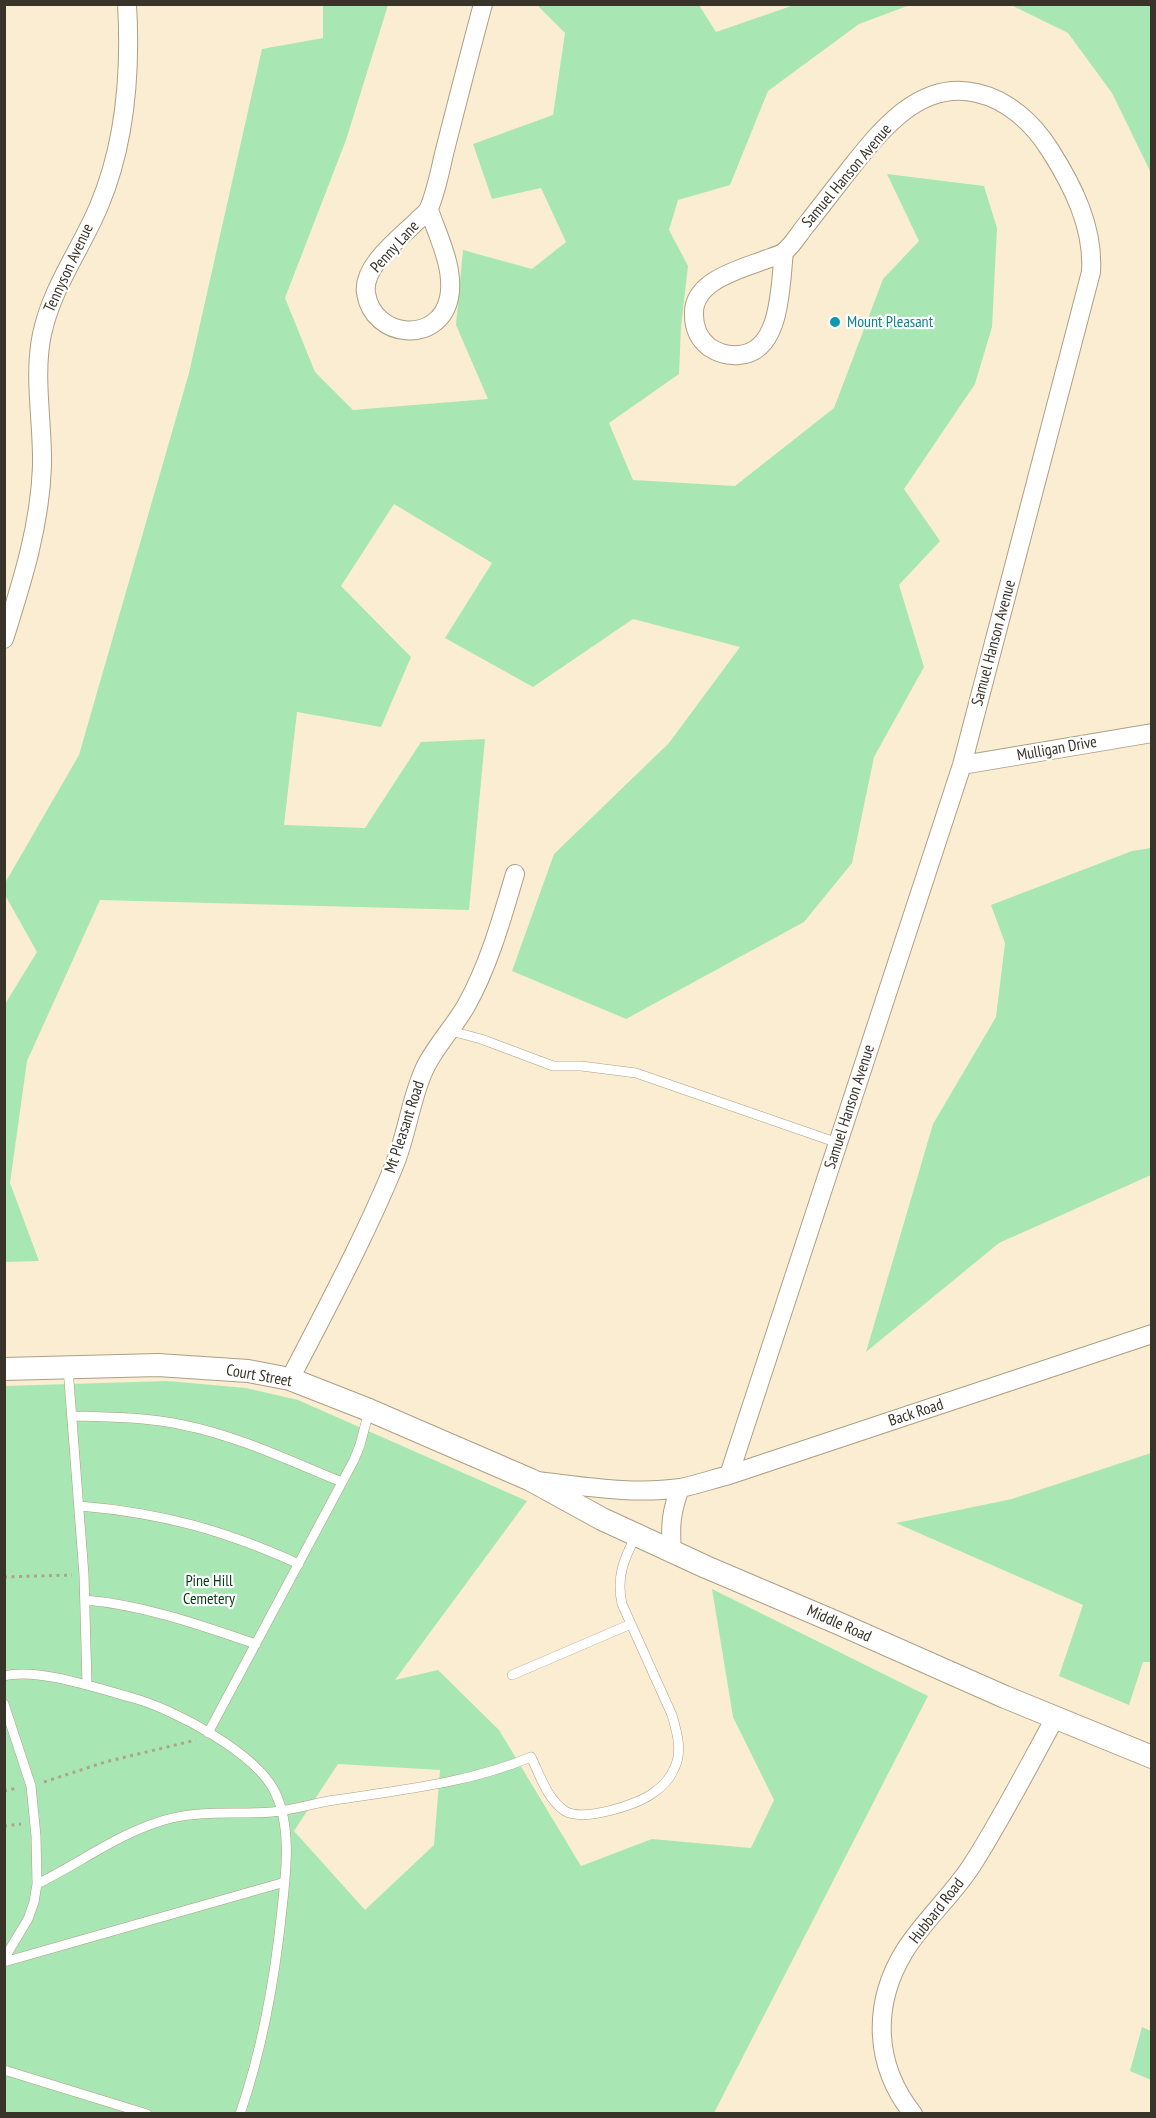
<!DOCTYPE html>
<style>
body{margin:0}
#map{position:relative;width:1156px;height:2118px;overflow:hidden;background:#fbedd1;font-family:"PT Sans Narrow",sans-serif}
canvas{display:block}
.frame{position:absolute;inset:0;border:6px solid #393429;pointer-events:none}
</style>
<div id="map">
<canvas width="1156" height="2118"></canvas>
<div class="frame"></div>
</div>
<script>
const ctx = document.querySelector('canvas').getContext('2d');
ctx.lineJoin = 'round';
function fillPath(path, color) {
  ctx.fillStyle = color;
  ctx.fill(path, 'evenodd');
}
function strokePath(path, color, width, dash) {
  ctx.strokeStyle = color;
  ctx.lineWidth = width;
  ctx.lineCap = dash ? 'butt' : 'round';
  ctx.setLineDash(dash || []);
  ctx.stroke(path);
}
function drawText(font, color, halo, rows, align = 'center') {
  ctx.font = font + ' "PT Sans Narrow",sans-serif';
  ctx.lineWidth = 4.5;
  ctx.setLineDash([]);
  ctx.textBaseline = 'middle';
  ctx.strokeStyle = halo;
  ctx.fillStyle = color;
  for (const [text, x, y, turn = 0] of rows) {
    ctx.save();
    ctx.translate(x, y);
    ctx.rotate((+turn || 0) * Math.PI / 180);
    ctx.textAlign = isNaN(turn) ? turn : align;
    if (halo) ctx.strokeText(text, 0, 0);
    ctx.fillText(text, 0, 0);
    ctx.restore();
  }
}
fillPath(new Path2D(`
 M 323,5 L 388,5 L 346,140 L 285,298 L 315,372 L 353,410 L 488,399 L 456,325 L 463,250 L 532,269 L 566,242 L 541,188 L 492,199 L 473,144 L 553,115 L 565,33 L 537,5 L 699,5 L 716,32 L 794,5 L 910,5 L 859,24 L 768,91 L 730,185 L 678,200 L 669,230 L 688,266 L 681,327 L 679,374 L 609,423 L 633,480 L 735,486 L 834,408 L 883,279 L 919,241 L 887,174 L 984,186 L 997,228 L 992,327 L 975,384 L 904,489 L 940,541 L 899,585 L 924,667 L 874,757 L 852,863 L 804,922 L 626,1019 L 512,971 L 554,854 L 669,743 L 740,647 L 633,619 L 533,687 L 445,638 L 492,563 L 394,504 L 341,586 L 411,657 L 381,727 L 297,712 L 284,825 L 365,828 L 421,742 L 485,739 L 469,910 L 100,900 L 27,1061 L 10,1183 L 39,1261 L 5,1262 L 5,1004 L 37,952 L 5,895 L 5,883 L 79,755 L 189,373 L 262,49 L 323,38 Z
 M 1011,5 L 1151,5 L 1151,173 L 1112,93 L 1068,33 Z
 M 1151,848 L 1151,1175 L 999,1243 L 866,1352 L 933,1124 L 996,1017 L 1005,943 L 991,905 L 1132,851 Z
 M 168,1381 L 246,1388 L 298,1400 L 527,1501 L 395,1680 L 438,1670 L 499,1730 L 581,1866 L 652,1839 L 751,1848 L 774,1800 L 733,1717 L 712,1589 L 928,1696 L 714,2113 L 5,2113 L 4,1386 ZM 338,1764 L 440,1770 L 434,1845 L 365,1910 L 294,1831 Z
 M 1151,1453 L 1151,1662 L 1143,1662 L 1129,1705 L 1059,1676 L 1083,1605 L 896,1523 L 1012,1499 Z
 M 1142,2027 L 1151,2031 L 1151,2080 L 1130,2071 Z`), '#a8e7b3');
const service = new Path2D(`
 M 451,1031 L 481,1039 L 553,1066 L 581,1066 L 636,1073 L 838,1143
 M 68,1368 L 84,1575 L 87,1685
 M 73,1416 C 110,1417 147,1417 183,1425 C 238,1436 290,1461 342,1482
 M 80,1506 C 162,1513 224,1530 299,1564
 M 85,1600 C 144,1605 200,1625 256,1644
 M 512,1675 L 631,1624
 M 4,1676 C 37,1667 100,1689 133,1698 C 174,1709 256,1753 275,1792 C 292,1827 286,1872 282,1909 C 275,1978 263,2047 240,2114
 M 4,1704 L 31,1786 L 36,1836 L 37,1884 L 34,1902 L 28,1919 L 4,1959
 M 208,1733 L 354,1460 L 360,1445 L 369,1411
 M 37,1884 C 82,1862 123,1830 172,1818 C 205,1810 239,1815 272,1812 C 293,1810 314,1803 335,1800 C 401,1790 469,1783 531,1757 C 540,1775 547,1799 565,1811 C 583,1822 637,1805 653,1793 C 662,1787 670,1779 674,1769 C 683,1752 677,1732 672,1715 L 622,1604 C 616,1577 624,1558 637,1534
 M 4,1962 L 285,1882
 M 4,2070 L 147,2114`);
const minor = new Path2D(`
 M 429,210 C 438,236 455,269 449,298 C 439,345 373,339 366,293 C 362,266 400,238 417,221 C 421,217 427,213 429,208 C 437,190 441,165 446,146 C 458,99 470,52 483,4
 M 4,639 C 22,582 40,526 42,466 C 43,422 33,377 42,334 C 52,287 81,249 99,206 C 126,142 131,72 127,4
 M 962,765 L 1152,733
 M 290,1379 C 326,1309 364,1239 394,1166 C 407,1135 410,1101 424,1070 C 433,1049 454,1027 466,1006 C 489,965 502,918 515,874
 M 729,1475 L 962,765 L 1091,272 C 1094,228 1073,186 1050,150 C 1033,123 1008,100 977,93 C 920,79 880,131 849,170 C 835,188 821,206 807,224 C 800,232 793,245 784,252 C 780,255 773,257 767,259 C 742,269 692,280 694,315 C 694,328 699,339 709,347 C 718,353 728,356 739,355 C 782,352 780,284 784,252
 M 536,1481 C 583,1486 633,1495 680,1488 C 696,1485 713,1479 729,1475 L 1152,1334
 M 672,1551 C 670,1526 671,1512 680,1488
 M 913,2114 C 874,2065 872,2005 904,1952 C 923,1921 952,1896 972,1865 C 1002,1818 1028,1767 1055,1718`);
const tertiary = new Path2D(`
 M 4,1369 L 158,1365 L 248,1371 L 290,1379 L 369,1410 L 531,1480 L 602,1519 L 706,1567 L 840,1624 L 1005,1697 L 1152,1757`);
strokePath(service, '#ac9f84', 10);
strokePath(minor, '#ac9f84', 20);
strokePath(tertiary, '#ac9f84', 24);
strokePath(new Path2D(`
 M 4,1577 L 72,1575
 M 44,1782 L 105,1762 L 196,1740
 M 4,1791 L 17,1788
 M 4,1826 L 21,1824`), '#aea38e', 3, [3, 4.5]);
strokePath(service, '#fff', 9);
strokePath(minor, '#fff', 18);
strokePath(tertiary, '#fff', 22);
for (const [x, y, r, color] of [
 [835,322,6,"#0f9aa8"]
]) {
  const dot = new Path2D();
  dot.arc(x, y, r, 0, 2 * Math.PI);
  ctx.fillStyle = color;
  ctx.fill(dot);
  strokePath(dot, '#fff', 2);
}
drawText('16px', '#393429', '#fff', [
 ["Samuel Hanson Avenue",847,176,-50],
 ["Penny Lane",395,247,-48],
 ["Tennyson Avenue",69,268,-65],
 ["Samuel Hanson Avenue",994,643,-75],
 ["Mulligan Drive",1057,749,-10],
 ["Samuel Hanson Avenue",850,1107,-72],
 ["Mt Pleasant Road",405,1127,-72],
 ["Court Street",259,1376,10],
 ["Back Road",916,1413,-18],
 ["Middle Road",839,1624,24],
 ["Hubbard Road",937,1911,-52]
]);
drawText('16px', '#0d838f', '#fff', [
 ["Mount Pleasant",847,322]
], 'left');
drawText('16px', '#033e18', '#fff', [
 ["Pine Hill",209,1581],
 ["Cemetery",209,1599]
]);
</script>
